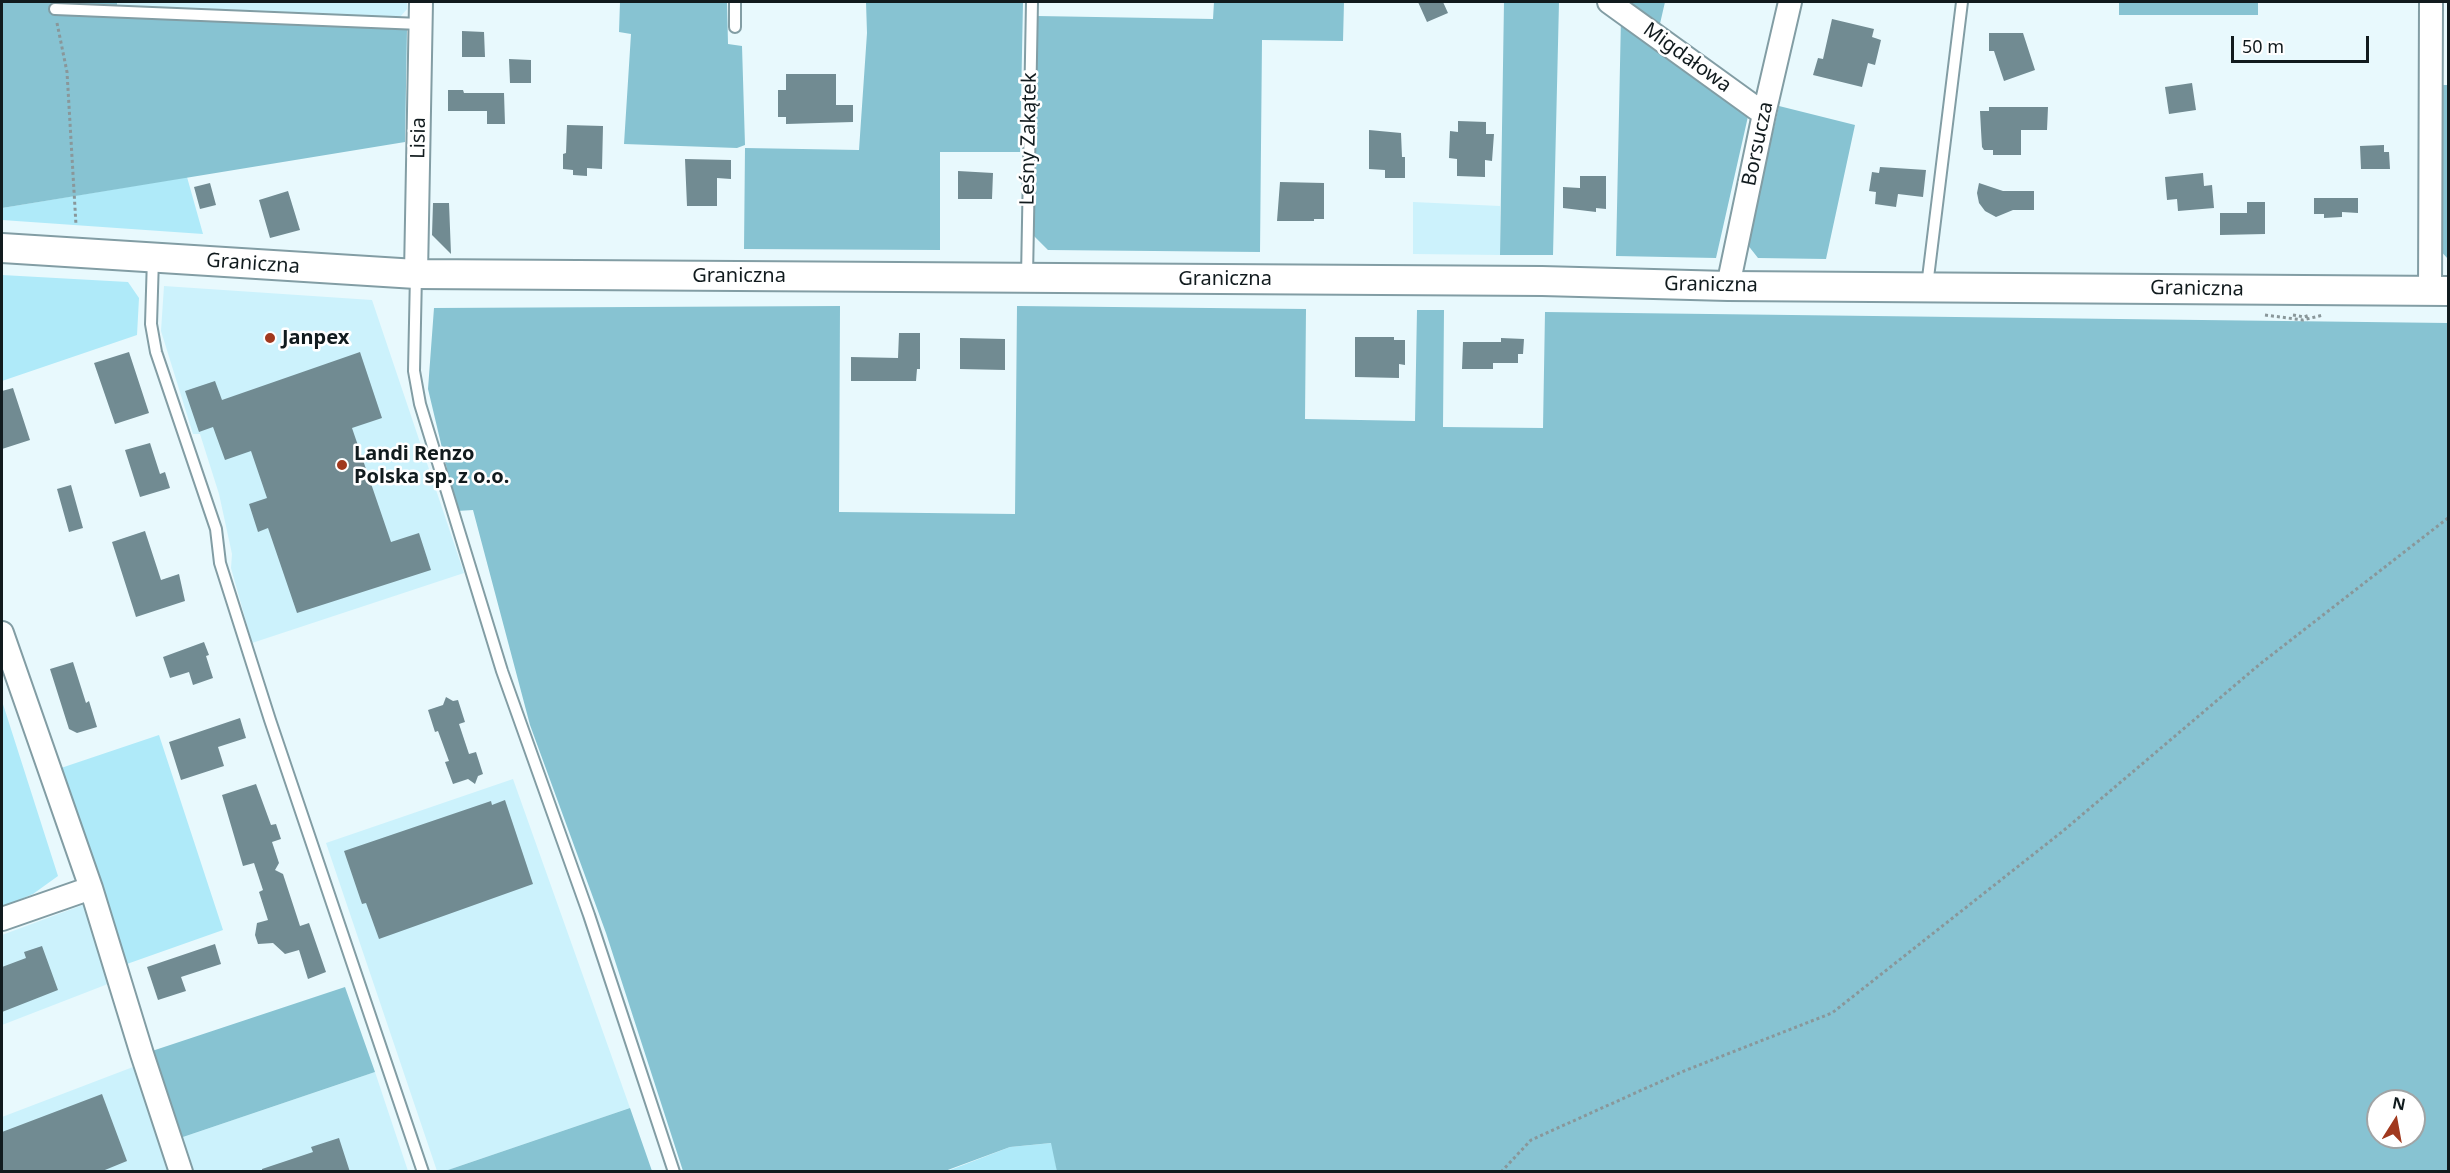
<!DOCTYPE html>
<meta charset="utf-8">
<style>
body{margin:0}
#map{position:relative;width:2450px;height:1173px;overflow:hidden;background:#e8f9fd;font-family:"Noto Sans",sans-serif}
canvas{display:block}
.frame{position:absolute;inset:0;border:3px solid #111b1e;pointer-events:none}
.north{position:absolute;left:2366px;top:1089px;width:60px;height:60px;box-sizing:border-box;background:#fff;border:2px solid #a0a4a5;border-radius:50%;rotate:11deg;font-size:16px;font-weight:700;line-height:24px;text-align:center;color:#111b1e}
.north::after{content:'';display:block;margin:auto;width:21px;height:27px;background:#a1391e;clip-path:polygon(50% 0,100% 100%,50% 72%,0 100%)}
.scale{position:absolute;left:2231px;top:36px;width:138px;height:27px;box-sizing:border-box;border:3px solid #111b1e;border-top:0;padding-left:8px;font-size:18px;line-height:21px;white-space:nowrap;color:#111b1e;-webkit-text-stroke:4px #fff;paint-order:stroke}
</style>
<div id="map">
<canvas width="2450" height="1173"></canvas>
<div class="frame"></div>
<div class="north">N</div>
<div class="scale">50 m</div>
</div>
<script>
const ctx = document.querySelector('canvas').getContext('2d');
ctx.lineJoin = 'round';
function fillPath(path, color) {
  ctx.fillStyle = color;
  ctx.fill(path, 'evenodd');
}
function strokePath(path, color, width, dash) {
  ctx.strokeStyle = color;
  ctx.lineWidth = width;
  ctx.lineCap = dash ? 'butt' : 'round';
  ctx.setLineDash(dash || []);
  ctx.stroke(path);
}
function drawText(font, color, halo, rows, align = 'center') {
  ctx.font = font + ' "Noto Sans",sans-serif';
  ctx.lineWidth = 5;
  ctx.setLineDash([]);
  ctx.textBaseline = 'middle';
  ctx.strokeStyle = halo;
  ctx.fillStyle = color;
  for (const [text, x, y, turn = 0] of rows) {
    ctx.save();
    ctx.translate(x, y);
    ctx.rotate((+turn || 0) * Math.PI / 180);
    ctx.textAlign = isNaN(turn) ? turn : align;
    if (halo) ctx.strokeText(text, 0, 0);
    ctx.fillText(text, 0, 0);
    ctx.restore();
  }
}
fillPath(new Path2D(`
 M 117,2 L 407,2 L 407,9 L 400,17 L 117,5 Z
 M 1413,202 L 1500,206 L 1500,255 L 1413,254 Z
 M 164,286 L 372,300 L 464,573 L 252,643 L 231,568 L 232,554 L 219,494 L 200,434 L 193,434 L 161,331 Z
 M 513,779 L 630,1108 L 445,1171 L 437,1171 L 326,843 Z
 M 88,903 L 113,982 L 2,1025 L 2,935 Z
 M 133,1067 L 168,1171 L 2,1172 L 2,1117 Z
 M 375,1072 L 408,1171 L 191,1171 L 180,1138 Z`), '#ccf2fc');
fillPath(new Path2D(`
 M 187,177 L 203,234 L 2,220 L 2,208 Z
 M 2,275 L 128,282 L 139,298 L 137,335 L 2,381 Z
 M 2,701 L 58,876 L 33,894 L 2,907 Z
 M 159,735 L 223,930 L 124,965 L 61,768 Z
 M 1052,1143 L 1057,1171 L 945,1172 L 1010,1147 Z`), '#afeaf9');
fillPath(new Path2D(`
 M 2,2 L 117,2 L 117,5 L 54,3 L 54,13 L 407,29 L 405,142 L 2,208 Z
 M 620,2 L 727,2 L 728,44 L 742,46 L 745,145 L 737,148 L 624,144 L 631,34 L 619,32 Z
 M 866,2 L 1023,2 L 1020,152 L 940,152 L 940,250 L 744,249 L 745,148 L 859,150 L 867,33 Z
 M 1214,2 L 1344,2 L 1343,41 L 1262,40 L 1260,252 L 1048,250 L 1034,236 L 1037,16 L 1213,19 Z
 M 1504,2 L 1559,2 L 1553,255 L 1500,255 Z
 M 1624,2 L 1665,2 L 1659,28 Z
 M 2119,2 L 2258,2 L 2258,15 L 2119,15 Z
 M 1621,17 L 1749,112 L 1716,258 L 1616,256 Z
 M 2437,85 L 2448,85 L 2448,259 L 2436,246 Z
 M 1779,106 L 1855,125 L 1826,259 L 1758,258 L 1747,244 Z
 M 840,306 L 839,512 L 1015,514 L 1017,306 L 1306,309 L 1305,419 L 1415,421 L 1417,310 L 1444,310 L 1443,427 L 1543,428 L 1545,312 L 2448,323 L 2448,1171 L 1057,1172 L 1051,1143 L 1010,1147 L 945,1171 L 683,1171 L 606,933 L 530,725 L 473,510 L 457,511 L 428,389 L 434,308 ZM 2378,1101 L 2414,1101 L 2414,1137 L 2378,1137 Z
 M 345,987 L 375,1072 L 180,1138 L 152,1051 Z
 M 630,1108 L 652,1171 L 445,1171 Z`), '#87c3d2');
fillPath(new Path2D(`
 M 1418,2 L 1443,2 L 1448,13 L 1427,22 Z
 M 1832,19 L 1874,29 L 1872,37 L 1881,40 L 1875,65 L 1868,63 L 1862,87 L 1813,75 L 1818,58 L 1823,59 Z
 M 462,31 L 484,32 L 485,57 L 462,57 Z
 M 1989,33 L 2023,33 L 2035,70 L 2004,81 L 1994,51 L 1989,51 Z
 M 509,59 L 531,60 L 531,83 L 510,83 Z
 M 786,74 L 836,74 L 836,105 L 853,105 L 853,122 L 786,124 L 786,117 L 778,117 L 778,90 L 786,90 Z
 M 2192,83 L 2196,110 L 2169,114 L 2165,87 Z
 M 448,90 L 463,90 L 464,93 L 504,93 L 505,124 L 487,124 L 487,111 L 448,111 Z
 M 1989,107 L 2048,107 L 2047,130 L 2021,130 L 2021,155 L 1993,155 L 1993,150 L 1984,150 L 1982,147 L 1981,130 L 1980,111 L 1989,111 Z
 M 1458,121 L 1486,122 L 1486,134 L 1494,134 L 1492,161 L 1485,160 L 1485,177 L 1457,176 L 1457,159 L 1449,158 L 1450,131 L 1458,132 Z
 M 567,125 L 603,126 L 602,169 L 587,168 L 587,176 L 573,175 L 573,170 L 563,169 L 563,154 L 566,153 Z
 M 1369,130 L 1401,133 L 1402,157 L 1405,157 L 1405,178 L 1385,178 L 1385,170 L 1369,169 Z
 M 2384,145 L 2384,152 L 2389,152 L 2390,169 L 2361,169 L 2360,146 Z
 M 685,159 L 731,160 L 731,179 L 717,178 L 717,206 L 687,206 Z
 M 1880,167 L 1926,170 L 1923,197 L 1898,194 L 1896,207 L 1875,204 L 1876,192 L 1869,191 L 1872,172 L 1879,173 Z
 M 958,171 L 993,173 L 992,199 L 958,199 Z
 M 2203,173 L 2204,186 L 2212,185 L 2214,208 L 2178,211 L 2177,199 L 2167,200 L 2165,177 Z
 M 1580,176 L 1606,176 L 1606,209 L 1596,208 L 1596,212 L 1563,208 L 1563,187 L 1580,188 Z
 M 1280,182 L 1324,183 L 1324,219 L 1314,219 L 1314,221 L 1277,221 Z
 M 210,183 L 216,205 L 200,209 L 194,187 Z
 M 1979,183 L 2003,191 L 2034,191 L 2034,210 L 2013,210 L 1996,217 L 1985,211 L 1979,203 L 1977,193 Z
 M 288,191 L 300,230 L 270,238 L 259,200 Z
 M 2314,198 L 2358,198 L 2358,213 L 2342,212 L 2342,217 L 2324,218 L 2324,214 L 2314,214 Z
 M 2247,202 L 2265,202 L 2265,234 L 2220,235 L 2220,213 L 2247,213 Z
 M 433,203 L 449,203 L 451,254 L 432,235 Z
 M 899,333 L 920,333 L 920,369 L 917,369 L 916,381 L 851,381 L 851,357 L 898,358 Z
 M 1355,337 L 1394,337 L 1394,340 L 1405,340 L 1405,365 L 1399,364 L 1399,378 L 1355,377 Z
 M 960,338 L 1005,339 L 1005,370 L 960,369 Z
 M 1501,338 L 1524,339 L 1523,354 L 1518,354 L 1518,363 L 1493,363 L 1493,369 L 1462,369 L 1463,342 L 1501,342 Z
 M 129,352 L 149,413 L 115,424 L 94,363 Z
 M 360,352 L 382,418 L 352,428 L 391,542 L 419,533 L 431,570 L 297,613 L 268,528 L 258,532 L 249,504 L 267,498 L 251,451 L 225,460 L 213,427 L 199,432 L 185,391 L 215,381 L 222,400 Z
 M 13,388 L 30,440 L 2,449 L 2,391 Z
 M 150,443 L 160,474 L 165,472 L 170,488 L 140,497 L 125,450 Z
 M 71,485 L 83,528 L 69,532 L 57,489 Z
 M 145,531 L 161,580 L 179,574 L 185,601 L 136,617 L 112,542 Z
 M 204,642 L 209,655 L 206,656 L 213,678 L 193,685 L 189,672 L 170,678 L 163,657 Z
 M 73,662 L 86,703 L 89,701 L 97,727 L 77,733 L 69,729 L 50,669 Z
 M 446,697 L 453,701 L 458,700 L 465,722 L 459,724 L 469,754 L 476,752 L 483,774 L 478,776 L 475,784 L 468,779 L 453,784 L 445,762 L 449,761 L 438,731 L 435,732 L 428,710 L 443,705 Z
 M 240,718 L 246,738 L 218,747 L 224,766 L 181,780 L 169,742 Z
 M 256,784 L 271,825 L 276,824 L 281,839 L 272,842 L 279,863 L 275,870 L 283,874 L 300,926 L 309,923 L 326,972 L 308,979 L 299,950 L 285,954 L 273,943 L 258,944 L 255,935 L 257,923 L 268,920 L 259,892 L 263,890 L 254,863 L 243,866 L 222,795 Z
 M 505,800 L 533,884 L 379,939 L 366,903 L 362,904 L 344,851 L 491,801 L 492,805 Z
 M 215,944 L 221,964 L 181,977 L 186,991 L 158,1000 L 147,967 Z
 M 42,946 L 58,990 L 2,1012 L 2,967 L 26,958 L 24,952 Z
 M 102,1094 L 127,1161 L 100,1172 L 2,1172 L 2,1132 Z
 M 339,1138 L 350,1172 L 262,1172 L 262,1169 L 313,1152 L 311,1147 Z`), '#718b92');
const service = new Path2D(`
 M 55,9 L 420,24
 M 735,27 L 735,2
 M 153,258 L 151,324 L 156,352 L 216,529 L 220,563 L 270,720 L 423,1172
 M 416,274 L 414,371 L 420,404 L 502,671 L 589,915 L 674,1172
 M 1027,277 L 1032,2
 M 1927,286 L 1962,2`);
const minor = new Path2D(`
 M 1609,2 L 1764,114
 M 416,274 L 421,2
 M 1728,286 L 1764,114 L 1790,2
 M 2430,291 L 2431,2
 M 2,633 L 91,888 L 142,1054 L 181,1172
 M 2,919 L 91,888`);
const tertiary = new Path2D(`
 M 2,248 L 416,274 L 1542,281 L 1728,286 L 2448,291`);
strokePath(service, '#829da4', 14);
strokePath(minor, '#829da4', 26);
strokePath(tertiary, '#829da4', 32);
strokePath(new Path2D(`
 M 57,23 L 67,72 L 76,225
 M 2265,315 L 2303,320 L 2323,315
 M 2293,315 L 2304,317 L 2310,315
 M 1501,1172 L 1531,1140 L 1684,1071 L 1832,1013 L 2063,831 L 2260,664 L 2448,518`), '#89979a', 3, [3, 3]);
strokePath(service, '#fff', 10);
strokePath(minor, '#fff', 22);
strokePath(tertiary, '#fff', 28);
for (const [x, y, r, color] of [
 [270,338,6,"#a1391e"],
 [342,465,6,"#a1391e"]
]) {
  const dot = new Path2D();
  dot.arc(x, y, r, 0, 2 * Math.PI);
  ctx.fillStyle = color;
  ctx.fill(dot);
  strokePath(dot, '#fff', 2);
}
drawText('20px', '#111b1e', '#fff', [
 ["Migdałowa",1687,58,36],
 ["Lisia",419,138,-89],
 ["Leśny Zakątek",1029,139,-89],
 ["Borsucza",1758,144,-78],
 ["Graniczna",253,264,4],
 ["Graniczna",739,276],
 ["Graniczna",1225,279],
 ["Graniczna",1711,285,1],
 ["Graniczna",2197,289,1]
]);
drawText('bold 20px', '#111b1e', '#fff', [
 ["Janpex",282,338],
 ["Landi Renzo",354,454],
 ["Polska sp. z o.o.",354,477]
], 'left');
</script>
